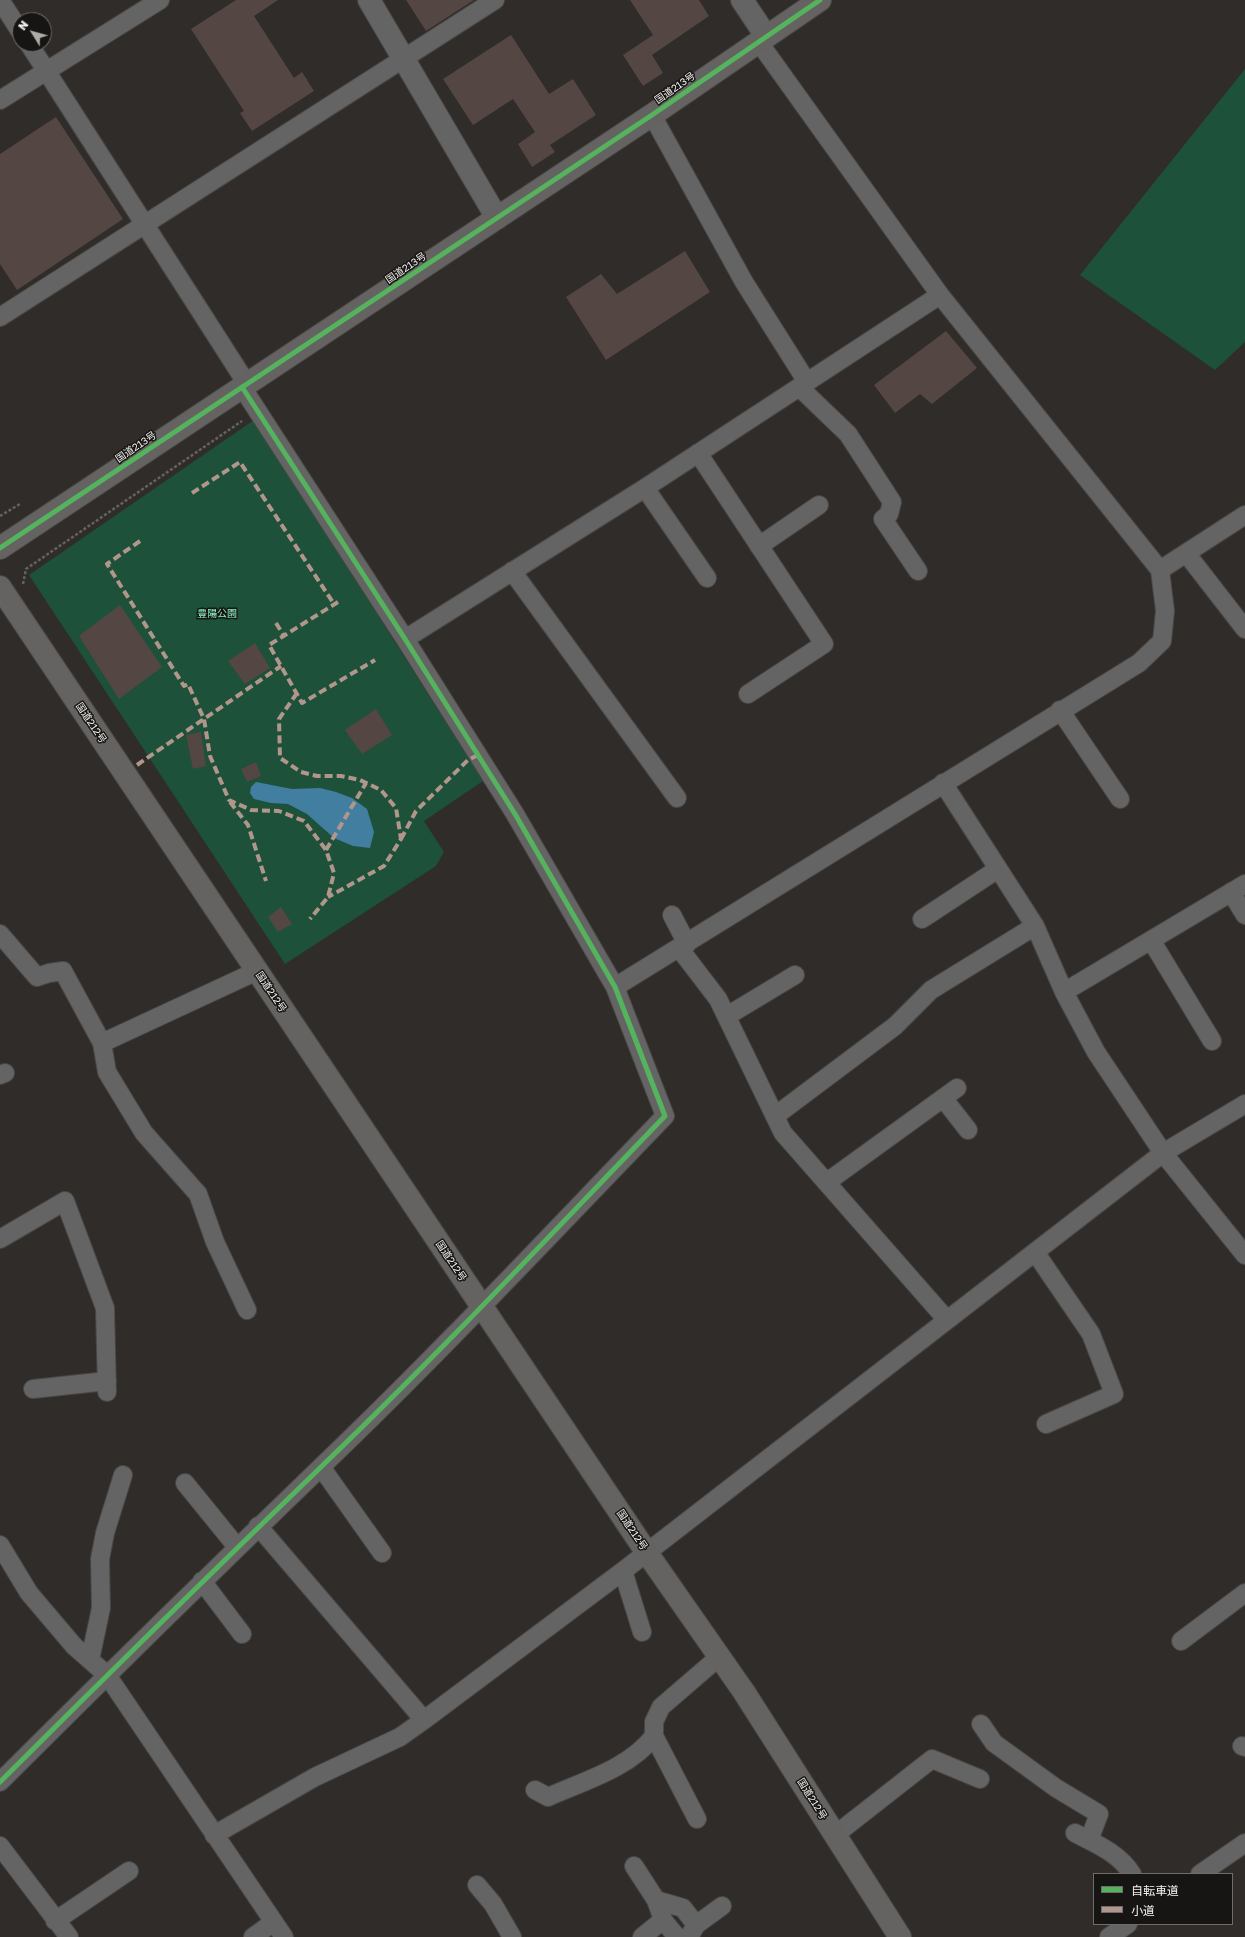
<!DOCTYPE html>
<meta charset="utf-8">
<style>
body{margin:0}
#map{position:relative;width:1245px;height:1937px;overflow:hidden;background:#2f2c29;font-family:"Golos Text","Noto Sans JP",sans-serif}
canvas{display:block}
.legend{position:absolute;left:1093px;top:1873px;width:140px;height:52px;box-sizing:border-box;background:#171513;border:1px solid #6f6d6a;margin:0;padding:5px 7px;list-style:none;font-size:12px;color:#f4f1ed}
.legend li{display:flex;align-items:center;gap:8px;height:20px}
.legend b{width:20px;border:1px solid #6f6d6a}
.north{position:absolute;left:12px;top:12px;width:40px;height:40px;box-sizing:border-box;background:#171513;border:1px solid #6f6d6a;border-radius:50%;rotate:307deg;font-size:11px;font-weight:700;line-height:16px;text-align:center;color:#f4f1ed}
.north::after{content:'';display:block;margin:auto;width:14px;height:18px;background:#afaca8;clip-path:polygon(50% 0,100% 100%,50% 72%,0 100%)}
</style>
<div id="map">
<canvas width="1245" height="1937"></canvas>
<ul class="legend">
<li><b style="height:5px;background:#56b35d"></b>自転車道</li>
<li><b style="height:5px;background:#b2968c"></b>小道</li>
</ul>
<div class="north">N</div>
</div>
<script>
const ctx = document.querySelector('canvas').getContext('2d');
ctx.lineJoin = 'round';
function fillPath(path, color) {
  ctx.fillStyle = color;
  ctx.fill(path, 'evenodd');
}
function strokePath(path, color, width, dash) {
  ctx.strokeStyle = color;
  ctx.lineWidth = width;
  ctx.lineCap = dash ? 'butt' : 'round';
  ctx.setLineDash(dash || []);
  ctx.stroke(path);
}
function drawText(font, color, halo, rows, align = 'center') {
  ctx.font = font + ' "Golos Text","Noto Sans JP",sans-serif';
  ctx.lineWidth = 3;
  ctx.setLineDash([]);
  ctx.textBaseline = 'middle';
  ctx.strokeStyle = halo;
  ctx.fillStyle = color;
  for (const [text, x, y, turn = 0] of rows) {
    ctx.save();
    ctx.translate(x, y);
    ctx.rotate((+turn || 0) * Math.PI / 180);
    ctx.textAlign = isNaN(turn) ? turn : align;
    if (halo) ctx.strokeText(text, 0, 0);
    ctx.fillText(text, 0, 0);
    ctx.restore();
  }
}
fillPath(new Path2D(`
 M 1245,69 L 1245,342 L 1215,370 L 1080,275 Z
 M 254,420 L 483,781 L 424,821 L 444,852 L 436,866 L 285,964 L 29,575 Z`), '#1d5139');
fillPath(new Path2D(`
 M 256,782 L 292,789 L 320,788 L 336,792 L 352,798 L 367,809 L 374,832 L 370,848 L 353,846 L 334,838 L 307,814 L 288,804 L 271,803 L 254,799 L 250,793 L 251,787 Z`), '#427ea0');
fillPath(new Path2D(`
 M 236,0 L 278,0 L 254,16 L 294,78 L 302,72 L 314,91 L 252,131 L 240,113 L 244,111 L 191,29 Z
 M 406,0 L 474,0 L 426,31 Z
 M 630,0 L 699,0 L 709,16 L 652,55 L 663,73 L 643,86 L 623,55 L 653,35 Z
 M 511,35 L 549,94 L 573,79 L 596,115 L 550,145 L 555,152 L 532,167 L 518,144 L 535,132 L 513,99 L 473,125 L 443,79 Z
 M 56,117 L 123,219 L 17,290 L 0,264 L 0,154 Z
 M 685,251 L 710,292 L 606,360 L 566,297 L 601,274 L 617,294 Z
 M 946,331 L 977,368 L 932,404 L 920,394 L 895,413 L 874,385 Z
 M 120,605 L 162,667 L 119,699 L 79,636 Z
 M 255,643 L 270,668 L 245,684 L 228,661 Z
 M 376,709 L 392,735 L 362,754 L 345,730 Z
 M 201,732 L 206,766 L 193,769 L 186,735 Z
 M 256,762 L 261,776 L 247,782 L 241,769 Z
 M 281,907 L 292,924 L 278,932 L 268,917 Z`), '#544643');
const minor = new Path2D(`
 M 0,0 L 20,31
 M 29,44 L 247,384
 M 0,100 L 160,0
 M 652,115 L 744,282 L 807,382
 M 0,317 L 495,0
 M 799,387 L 848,434 L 892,502 L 889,514 L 883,519 L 918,571
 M 698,453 L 824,644 L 748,694
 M 645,488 L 707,578
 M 759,546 L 819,505
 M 1186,553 L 1245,629
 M 1160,570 L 1245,515
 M 512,571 L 677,798
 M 405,639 L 645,488 L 940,295
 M 1060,710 L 1120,799
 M 943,783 L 1035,926 L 1064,992 L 1096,1052 L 1163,1153 L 1245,1255
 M 1231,892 L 1245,915
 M 672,915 L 687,944
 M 922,919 L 998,869
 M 0,934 L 37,977 L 49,973 L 63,971 L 102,1043 L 257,971
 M 1151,940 L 1212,1041
 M 679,948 L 718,999 L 783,1133 L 947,1320
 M 615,987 L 1139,663 L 1162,641 L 1165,611 L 1160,570 L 940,295 L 758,41
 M 1064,992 L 1245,884
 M 727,1016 L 795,975
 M 102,1043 L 107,1072 L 144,1133 L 198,1194 L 215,1242 L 247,1310
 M 0,1075 L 5,1073
 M 943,1098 L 968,1130
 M 775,1116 L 895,1026 L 931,990 L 1035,926
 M 827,1182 L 957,1088
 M 0,1239 L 65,1201 L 105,1308 L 107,1392
 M 1035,1252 L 1091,1334 L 1114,1394 L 1046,1424
 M 33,1389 L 107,1381
 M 321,1467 L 382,1553
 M 185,1483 L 237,1547
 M 258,1526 L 424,1720
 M 0,1545 L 29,1593 L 74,1646 L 107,1675 L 284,1937
 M 623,1571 L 642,1632
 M 202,1581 L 242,1634
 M 1181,1641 L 1245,1593
 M 90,1660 L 101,1608 L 100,1559 L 105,1533 L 123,1475
 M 981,1724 L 994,1743 L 1056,1788 L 1099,1814 L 1089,1840
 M 654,1736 L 697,1819
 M 1242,1746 L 1245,1747
 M 0,1782 C 106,1676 213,1571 321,1467 C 439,1354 551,1234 665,1116 L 615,987 L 515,814 L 405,639 L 242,387
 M 535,1790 L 548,1797 C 584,1781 630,1768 654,1736 L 654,1722 L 661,1707 L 719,1657
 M 1075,1833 C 1096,1844 1119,1853 1132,1874
 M 214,1835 L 315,1777 L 400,1737 L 424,1720 L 623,1571 L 1163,1153 L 1245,1104
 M 835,1835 L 932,1759 L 980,1779
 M 0,1846 L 69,1937
 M 634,1866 L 656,1900 L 663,1920 L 677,1937
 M 1200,1874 L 1245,1843
 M 477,1885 L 493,1904 L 512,1937
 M 656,1900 L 683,1908 L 696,1925 L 689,1937
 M 55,1921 L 129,1871
 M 696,1925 L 722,1906
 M 253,1937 L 274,1922
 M 642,1937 L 663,1920
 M 1109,1937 L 1128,1924`);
const tertiary = new Path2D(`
 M 369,0 L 497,218
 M 742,0 L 766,36`);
const trunk = new Path2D(`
 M 0,548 L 652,115 L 820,0
 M 0,587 L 647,1553 L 744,1692 L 900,1937`);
strokePath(minor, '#4a4845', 20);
strokePath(tertiary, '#4a4845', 24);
strokePath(trunk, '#4a4845', 24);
strokePath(new Path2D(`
 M 0,516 L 20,504
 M 23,584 L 26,569 L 242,421`), '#646363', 2.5, [3, 2]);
strokePath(minor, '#646464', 18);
strokePath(tertiary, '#646464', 22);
strokePath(trunk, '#646362', 22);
strokePath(new Path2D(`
 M 192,493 L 240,462 L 334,604
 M 140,541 L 107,564 L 184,686 L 188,684 L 204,719 L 210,756 L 229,800 L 251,810 L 279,811 L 304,821 L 326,850 L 334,873 L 328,897 L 310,919
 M 338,602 L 269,645 L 302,703 L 375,660
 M 276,623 L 284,636
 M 297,693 L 279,719 L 280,758 L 301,772 L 317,776 L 341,776 L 360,780 L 381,790 L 396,808 L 401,839 L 384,866 L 328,897
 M 137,765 L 281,666
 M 230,802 L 248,825 L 266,881
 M 401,839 L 416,811 L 468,760 L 478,755
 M 326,850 L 366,783`), '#b2968c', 4, [8, 4]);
strokePath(new Path2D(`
 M 0,548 L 652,115 L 820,0
 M 0,1782 C 106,1676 213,1571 321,1467 C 439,1354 551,1234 665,1116 L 615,987 L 515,814 L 405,639 L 242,387`), '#56b35d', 5);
drawText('10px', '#f4f1ed', '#171513', [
 ["国道213号",675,88,-35],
 ["国道213号",406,268,-34],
 ["国道213号",136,447,-34],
 ["国道212号",91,723,56],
 ["国道212号",271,992,56],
 ["国道212号",451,1261,56],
 ["国道212号",632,1530,56],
 ["国道212号",812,1799,58]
]);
drawText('10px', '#8ef3c1', '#171513', [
 ["豊陽公園",217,614]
]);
</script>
